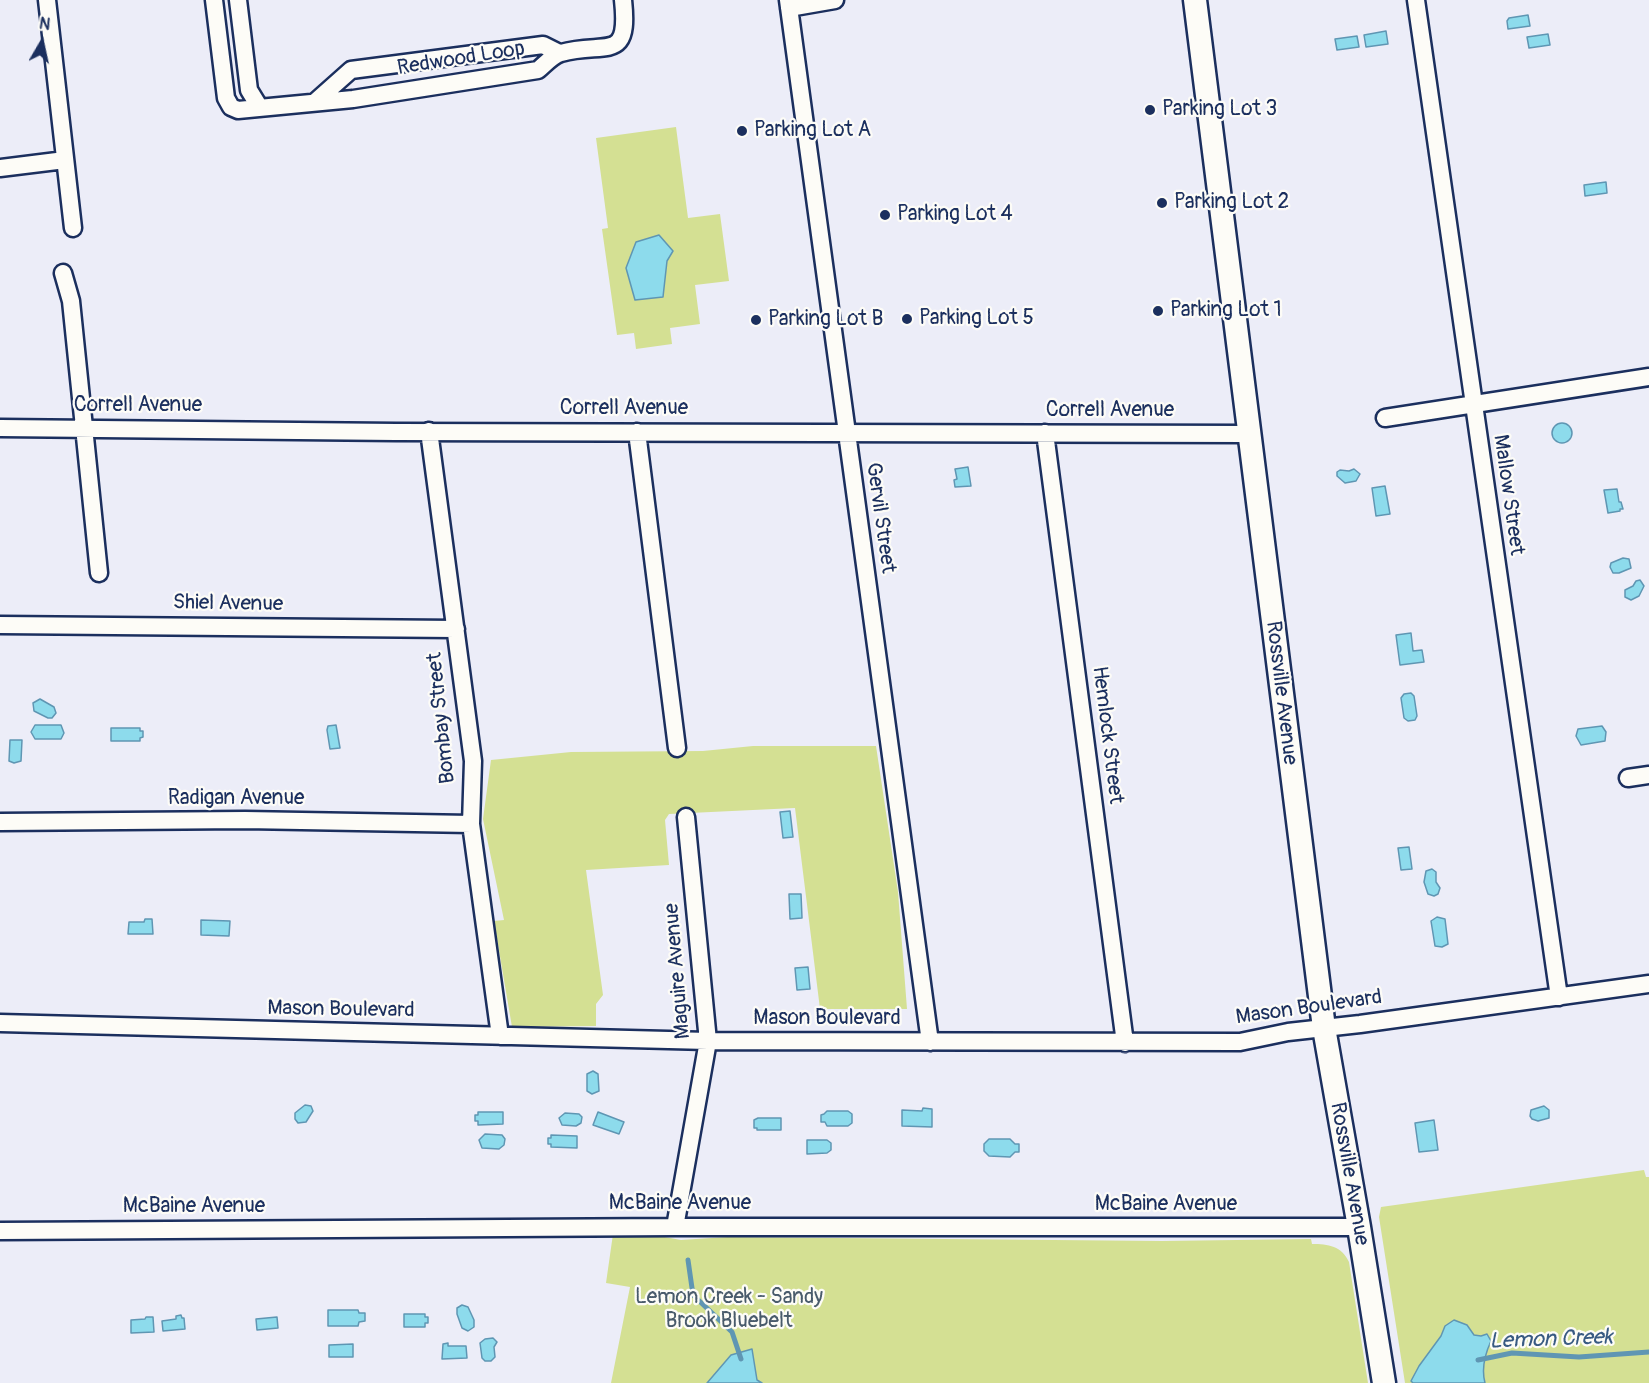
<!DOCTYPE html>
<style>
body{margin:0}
#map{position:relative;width:1649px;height:1383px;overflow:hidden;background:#ecedf8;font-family:Pangolin,sans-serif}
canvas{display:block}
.north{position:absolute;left:12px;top:12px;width:60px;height:60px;-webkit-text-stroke:4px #fdfcf7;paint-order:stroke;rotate:9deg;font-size:16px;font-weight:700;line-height:24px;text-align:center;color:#1b2f5e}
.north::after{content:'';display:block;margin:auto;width:21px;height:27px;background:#1b2f5e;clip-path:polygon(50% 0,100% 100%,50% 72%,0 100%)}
</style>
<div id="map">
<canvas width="1649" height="1383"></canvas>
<div class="north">N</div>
</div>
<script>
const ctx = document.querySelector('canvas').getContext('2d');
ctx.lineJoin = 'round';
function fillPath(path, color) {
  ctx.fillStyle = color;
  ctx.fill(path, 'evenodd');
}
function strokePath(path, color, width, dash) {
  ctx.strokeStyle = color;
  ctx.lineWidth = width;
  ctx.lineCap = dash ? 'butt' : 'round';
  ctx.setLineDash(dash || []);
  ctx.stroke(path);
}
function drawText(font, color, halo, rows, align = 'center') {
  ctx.font = font + ' Pangolin,sans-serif';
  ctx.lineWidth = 4.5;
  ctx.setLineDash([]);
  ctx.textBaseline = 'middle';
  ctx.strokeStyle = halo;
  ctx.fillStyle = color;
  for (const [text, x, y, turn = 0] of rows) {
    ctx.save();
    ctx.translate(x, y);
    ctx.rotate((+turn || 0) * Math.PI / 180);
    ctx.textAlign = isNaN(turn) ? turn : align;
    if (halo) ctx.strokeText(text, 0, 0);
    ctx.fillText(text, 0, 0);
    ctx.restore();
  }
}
fillPath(new Path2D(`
 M 676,127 L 688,218 L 720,214 L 729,281 L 695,285 L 700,324 L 670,328 L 672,344 L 636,349 L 634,333 L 617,335 L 602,229 L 608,228 L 596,138 Z
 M 753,746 L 876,746 L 898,892 L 907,1009 L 820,1009 L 795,808 L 669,814 L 665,820 L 669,865 L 586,870 L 603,995 L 596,1004 L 596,1026 L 512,1027 L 494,921 L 504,920 L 483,819 L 491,760 L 571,752 L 703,751 Z
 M 1644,1170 L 1646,1177 L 1649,1177 L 1649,1383 L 1405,1383 L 1379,1217 L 1381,1207 Z
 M 613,1234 L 659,1236 L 681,1240 L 727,1237 L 1162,1241 L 1311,1239 L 1312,1244 C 1328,1244 1342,1246 1349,1262 L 1368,1383 L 611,1383 L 630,1287 L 606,1283 Z`), '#d4e093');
const water = new Path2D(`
 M 1528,15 L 1530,26 L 1508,29 L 1507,21 L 1509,18 Z
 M 1386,31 L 1388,44 L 1366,47 L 1364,35 Z
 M 1548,34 L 1550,45 L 1529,48 L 1527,37 Z
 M 1357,36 L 1359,47 L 1337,50 L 1335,39 Z
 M 1606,182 L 1607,193 L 1585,196 L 1584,185 Z
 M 659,235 L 673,251 L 667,261 L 663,297 L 635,300 L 626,268 L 636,242 Z
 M1552 433a10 10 0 1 1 20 0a10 10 0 1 1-20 0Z
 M 968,467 L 971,486 L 955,487 L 954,480 L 957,479 L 955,469 Z
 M 1354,469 L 1360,474 L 1356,481 L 1345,483 L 1337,476 L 1337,472 L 1340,470 L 1349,471 Z
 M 1385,486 L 1390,514 L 1376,516 L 1372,488 Z
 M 1617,489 L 1619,502 L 1621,502 L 1623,509 L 1620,509 L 1620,511 L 1608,513 L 1604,490 Z
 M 1623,558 L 1629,559 L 1631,568 L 1619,573 L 1613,573 L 1610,567 L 1611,563 Z
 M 1640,580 L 1644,586 L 1639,596 L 1631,600 L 1625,597 L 1625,590 L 1633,586 L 1636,581 Z
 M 1411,633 L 1413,651 L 1422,650 L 1424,662 L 1400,665 L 1396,635 Z
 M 1411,693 L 1414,696 L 1417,716 L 1415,720 L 1408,721 L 1404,718 L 1401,698 L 1404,694 Z
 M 40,699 L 54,707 L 56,713 L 52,718 L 48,718 L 34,711 L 33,703 Z
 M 35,725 L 61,725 L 64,733 L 61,739 L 35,739 L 31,732 Z
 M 336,725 L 340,748 L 330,749 L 327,730 L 328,726 Z
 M 1602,726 L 1606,732 L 1605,741 L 1581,745 L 1576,736 L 1578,729 Z
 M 111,728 L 140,728 L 140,731 L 143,731 L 143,737 L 140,738 L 140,741 L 111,741 Z
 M 10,740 L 22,740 L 21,761 L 14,763 L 9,761 Z
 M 790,811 L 793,837 L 783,838 L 780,812 Z
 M 1409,847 L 1412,869 L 1401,870 L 1398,848 Z
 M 1432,869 L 1436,872 L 1436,882 L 1440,888 L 1438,894 L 1434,896 L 1428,894 L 1424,882 L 1426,871 Z
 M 789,894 L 801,894 L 802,918 L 790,919 Z
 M 1437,917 L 1445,919 L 1448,944 L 1442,947 L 1435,946 L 1431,921 Z
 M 145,919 L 152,919 L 153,934 L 128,934 L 129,922 L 144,922 Z
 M 201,920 L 230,921 L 229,936 L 201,935 Z
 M 808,967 L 810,989 L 797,990 L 795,968 Z
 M 593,1071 L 598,1074 L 599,1091 L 592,1094 L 587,1091 L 587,1074 Z
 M 305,1105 L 311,1106 L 313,1111 L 306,1122 L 298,1123 L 295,1119 L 295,1113 Z
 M 1544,1106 L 1549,1110 L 1549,1118 L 1538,1121 L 1532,1119 L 1530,1116 L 1531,1110 Z
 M 923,1108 L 932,1109 L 932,1127 L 902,1126 L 902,1110 L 922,1111 Z
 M 827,1111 L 848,1111 L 852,1114 L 852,1123 L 848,1126 L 827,1126 L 825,1122 L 821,1122 L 821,1115 L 824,1114 Z
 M 478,1112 L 503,1112 L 503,1124 L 478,1125 L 478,1121 L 475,1121 L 475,1115 L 478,1115 Z
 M 598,1112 L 624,1122 L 619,1134 L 593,1125 Z
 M 565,1113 L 579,1114 L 582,1117 L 581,1123 L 576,1126 L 562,1125 L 559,1118 Z
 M 758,1118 L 781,1118 L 781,1130 L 757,1130 L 757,1128 L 754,1128 L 754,1120 Z
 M 1434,1120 L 1438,1150 L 1419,1152 L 1415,1123 Z
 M 485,1134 L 502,1135 L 505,1139 L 504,1145 L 499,1149 L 482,1148 L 479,1140 Z
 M 551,1135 L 577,1136 L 577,1148 L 551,1147 L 551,1144 L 548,1144 L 548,1138 L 551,1138 Z
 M 989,1139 L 1010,1139 L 1015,1144 L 1019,1144 L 1019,1152 L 1015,1152 L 1010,1157 L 989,1156 L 984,1151 L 984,1144 Z
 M 807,1140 L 827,1140 L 831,1143 L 831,1150 L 827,1153 L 807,1154 Z
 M 462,1305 L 468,1307 L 474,1320 L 474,1327 L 468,1331 L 462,1328 L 457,1314 L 457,1308 Z
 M 328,1310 L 358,1310 L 359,1313 L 365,1313 L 365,1321 L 359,1322 L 358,1326 L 328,1326 Z
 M 404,1314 L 425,1314 L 425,1317 L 428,1317 L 428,1323 L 425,1323 L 425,1327 L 404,1327 Z
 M 181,1315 L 182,1318 L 184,1318 L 185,1329 L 163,1331 L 162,1321 L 176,1319 L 176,1316 Z
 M 146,1317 L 153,1317 L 154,1332 L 131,1333 L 131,1320 L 145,1319 Z
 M 277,1317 L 278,1328 L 257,1330 L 256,1319 Z
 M 1454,1320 L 1467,1325 L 1474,1335 L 1481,1336 L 1487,1334 L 1491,1341 C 1485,1354 1481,1368 1485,1383 L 1413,1383 L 1411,1381 L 1419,1366 L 1441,1336 L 1445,1326 Z
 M 493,1338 L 497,1342 L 494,1347 L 495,1357 L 491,1361 L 485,1361 L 482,1358 L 480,1343 L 485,1339 Z
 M 448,1343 L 448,1346 L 466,1346 L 467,1358 L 442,1359 L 443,1344 Z
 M 353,1344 L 353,1357 L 329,1357 L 329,1345 Z
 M 752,1349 L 757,1380 L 762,1383 L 707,1383 L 731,1355 Z`);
fillPath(water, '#8ddbec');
strokePath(water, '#5f96b3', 1.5);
strokePath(new Path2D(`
 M 688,1260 L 693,1295 L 732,1332 L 741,1359
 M 1478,1360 L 1512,1353 L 1579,1357 L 1649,1352`), '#5f96b3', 5);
const street = new Path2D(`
 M 47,0 L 73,228
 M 214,0 L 226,98 L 231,107 L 238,110 L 353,99 L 538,70 C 545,64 553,55 561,53 C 605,40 630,65 623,0
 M 238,0 L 249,90 L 260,108
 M 788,0 L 930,1042
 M 1416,0 L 1559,997
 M 789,8 L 835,0
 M 315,102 L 351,70 L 543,45 L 559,53
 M 0,168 L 65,160
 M 63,273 L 71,301 L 99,573
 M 1385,418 L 1649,377
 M 0,428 L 396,432 L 1248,434
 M 429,431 L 473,761 L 471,824 L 500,1036
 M 637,432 L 677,748
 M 1045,433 L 1125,1043
 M 0,625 L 456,629
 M 1628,778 L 1649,775
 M 0,822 L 245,820 L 471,824
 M 0,1023 L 708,1041 L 1240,1042 L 1288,1032 L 1360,1024 L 1649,984
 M 675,1227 L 708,1041 L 686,817
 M 0,1231 L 675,1227 L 1359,1227`);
const secondary = new Path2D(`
 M 1195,0 L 1324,1028 L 1359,1227 L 1384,1383`);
strokePath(street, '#1b2f5e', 21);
strokePath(secondary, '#1b2f5e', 27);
strokePath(street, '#fdfcf7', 16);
strokePath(secondary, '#fdfcf7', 22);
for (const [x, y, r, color] of [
 [1150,110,6,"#1b2f5e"],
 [742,131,6,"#1b2f5e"],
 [1162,203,6,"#1b2f5e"],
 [885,215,6,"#1b2f5e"],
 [1158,311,6,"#1b2f5e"],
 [907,319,6,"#1b2f5e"],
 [756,320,6,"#1b2f5e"]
]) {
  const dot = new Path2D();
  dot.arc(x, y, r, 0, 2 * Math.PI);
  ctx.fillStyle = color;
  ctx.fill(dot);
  strokePath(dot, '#fdfcf7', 2);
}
drawText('21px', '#1b2f5e', '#fdfcf7', [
 ["Redwood Loop",461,59,-9],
 ["Correll Avenue",138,406],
 ["Correll Avenue",624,409],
 ["Correll Avenue",1110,411],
 ["Mallow Street",1508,495,82],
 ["Gervil Street",880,518,82],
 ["Shiel Avenue",228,604,1],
 ["Rossville Avenue",1281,693,83],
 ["Bombay Street",442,718,-96],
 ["Hemlock Street",1107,735,83],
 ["Radigan Avenue",236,799],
 ["Maguire Avenue",678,971,-95],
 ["Mason Boulevard",1309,1008,-8],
 ["Mason Boulevard",341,1010,1],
 ["Mason Boulevard",827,1019],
 ["Rossville Avenue",1349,1174,80],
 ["McBaine Avenue",680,1204],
 ["McBaine Avenue",1166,1205],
 ["McBaine Avenue",194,1207]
]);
drawText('21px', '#1b2f5e', '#fdfcf7', [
 ["Parking Lot 3",1162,110],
 ["Parking Lot A",754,131],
 ["Parking Lot 2",1174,203],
 ["Parking Lot 4",897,215],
 ["Parking Lot 1",1170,311],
 ["Parking Lot 5",919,319],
 ["Parking Lot B",768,320]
], 'left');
drawText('21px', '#495b6b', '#fdfcf7', [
 ["Lemon Creek - Sandy",729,1298],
 ["Brook Bluebelt",729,1322]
]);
drawText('italic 22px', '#385a82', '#fdfcf7', [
 ["Lemon Creek",1551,1340,-2]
]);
</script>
